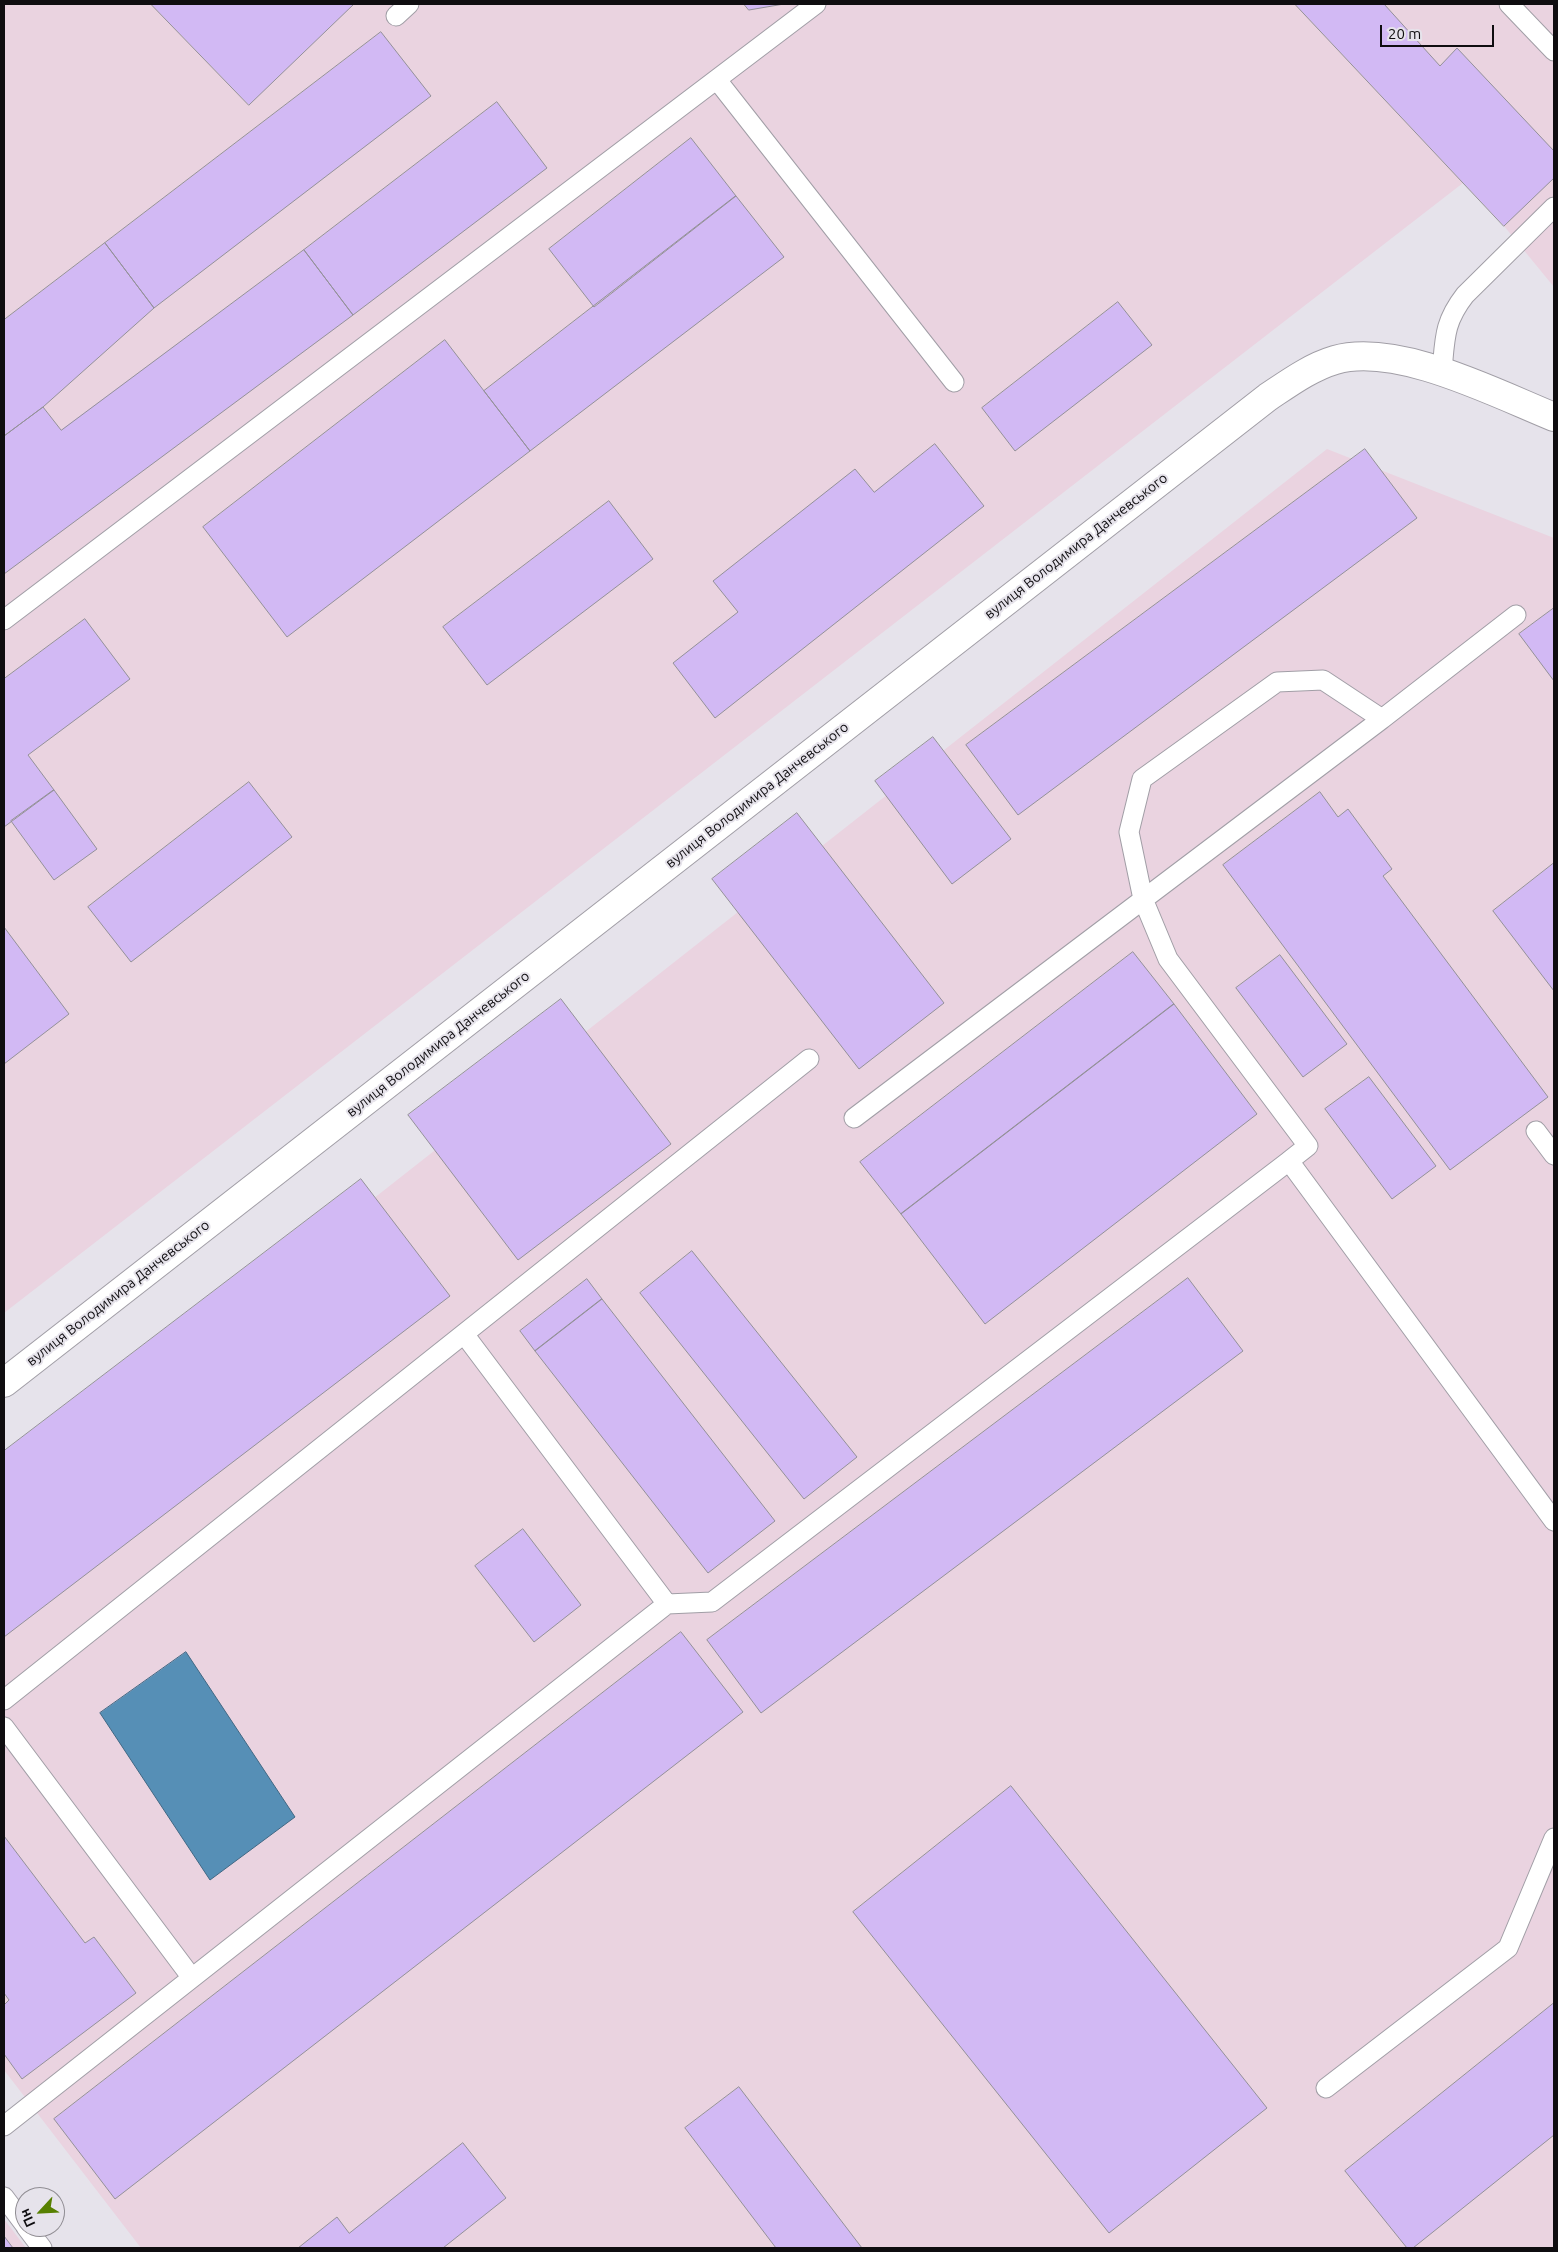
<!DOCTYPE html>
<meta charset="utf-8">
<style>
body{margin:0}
#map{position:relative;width:1558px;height:2252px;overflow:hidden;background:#e6e3eb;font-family:Ubuntu,sans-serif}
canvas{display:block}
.frame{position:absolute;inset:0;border:5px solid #0f0d10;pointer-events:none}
.north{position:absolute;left:15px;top:2187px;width:50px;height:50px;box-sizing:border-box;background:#e6e3eb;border:1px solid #908d93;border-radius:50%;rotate:245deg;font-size:14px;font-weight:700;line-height:20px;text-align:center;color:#0f0d10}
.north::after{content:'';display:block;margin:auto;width:18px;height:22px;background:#578001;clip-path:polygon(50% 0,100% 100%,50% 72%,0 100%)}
.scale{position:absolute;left:1380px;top:25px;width:114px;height:22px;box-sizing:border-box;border:2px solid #0f0d10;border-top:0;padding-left:6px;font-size:15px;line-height:18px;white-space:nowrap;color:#0f0d10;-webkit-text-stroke:4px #e6e3eb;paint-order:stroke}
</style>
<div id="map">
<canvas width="1558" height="2252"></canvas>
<div class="frame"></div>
<div class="north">Пн</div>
<div class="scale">20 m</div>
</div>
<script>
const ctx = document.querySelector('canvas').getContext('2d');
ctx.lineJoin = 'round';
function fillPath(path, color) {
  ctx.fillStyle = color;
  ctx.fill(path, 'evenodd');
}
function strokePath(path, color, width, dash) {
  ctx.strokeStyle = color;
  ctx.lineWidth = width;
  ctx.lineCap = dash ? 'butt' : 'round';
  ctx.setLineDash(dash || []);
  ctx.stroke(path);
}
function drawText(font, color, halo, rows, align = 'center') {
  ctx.font = font + ' Ubuntu,sans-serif';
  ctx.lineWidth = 4;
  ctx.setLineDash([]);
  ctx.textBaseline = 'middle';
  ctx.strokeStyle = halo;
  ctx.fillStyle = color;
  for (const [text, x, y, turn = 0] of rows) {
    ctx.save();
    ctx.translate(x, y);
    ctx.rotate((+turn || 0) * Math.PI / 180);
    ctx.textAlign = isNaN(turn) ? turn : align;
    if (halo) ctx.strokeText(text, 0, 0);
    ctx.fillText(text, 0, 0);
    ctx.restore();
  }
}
fillPath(new Path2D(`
 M 4,4 L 1554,4 L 1554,287 L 1504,226 L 1463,183 L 4,1313 Z
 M 1327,449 L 1554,538 L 1554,2248 L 141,2248 L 4,2070 L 4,1489 Z
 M 4,2219 L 26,2248 L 4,2248 Z`), '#ead3e0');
const water = new Path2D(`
 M 186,1652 L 295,1817 L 210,1880 L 100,1713 Z`);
fillPath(water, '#568fb6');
strokePath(water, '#416884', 1);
const building = new Path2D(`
 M 151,4 L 354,4 L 249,105 Z
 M 744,4 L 784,4 L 749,10 Z
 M 1295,4 L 1384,4 L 1440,66 L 1457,48 L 1554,151 L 1554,178 L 1504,226 Z
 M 381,32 L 431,96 L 154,308 L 105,243 Z
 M 497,102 L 547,168 L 353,315 L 304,250 Z
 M 691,138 L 736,196 L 594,307 L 549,249 Z
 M 736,196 L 784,257 L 530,451 L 484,391 Z
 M 105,243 L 154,308 L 43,407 L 4,436 L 4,320 Z
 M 304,250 L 353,315 L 4,574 L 4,436 L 43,407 L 61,430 Z
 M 1118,302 L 1152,345 L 1015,451 L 982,408 Z
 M 445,340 L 530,451 L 287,637 L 203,527 Z
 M 935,444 L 984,506 L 715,718 L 673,663 L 738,612 L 713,581 L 855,469 L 874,492 Z
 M 1365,449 L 1417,518 L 1018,815 L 966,745 Z
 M 609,501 L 653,559 L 487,685 L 443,627 Z
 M 1554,608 L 1554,681 L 1519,634 Z
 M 85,619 L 130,679 L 28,755 L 54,790 L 4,827 L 4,679 Z
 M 933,737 L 1011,839 L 952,884 L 875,781 Z
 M 249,782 L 292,837 L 131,962 L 88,907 Z
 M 54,790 L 97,849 L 54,880 L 11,821 Z
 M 1320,792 L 1338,817 L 1348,809 L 1392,869 L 1383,876 L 1548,1097 L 1450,1170 L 1223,865 Z
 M 797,813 L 944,1003 L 859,1069 L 712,879 Z
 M 1554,863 L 1554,991 L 1493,911 Z
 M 4,927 L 69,1014 L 4,1064 Z
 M 1133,952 L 1174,1004 L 901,1214 L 860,1162 Z
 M 1280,955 L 1347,1044 L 1303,1077 L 1236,988 Z
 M 561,999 L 671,1144 L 518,1260 L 408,1115 Z
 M 1174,1004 L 1257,1114 L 985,1324 L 901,1214 Z
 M 1369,1077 L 1436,1166 L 1392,1199 L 1325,1109 Z
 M 361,1179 L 450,1296 L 4,1637 L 4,1451 Z
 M 692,1251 L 857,1457 L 804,1499 L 640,1293 Z
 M 1188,1278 L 1243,1351 L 761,1713 L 707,1640 Z
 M 587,1279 L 602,1299 L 535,1351 L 520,1331 Z
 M 602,1299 L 775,1521 L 708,1573 L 535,1351 Z
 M 523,1529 L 581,1605 L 534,1642 L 475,1566 Z
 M 681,1632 L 743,1712 L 115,2199 L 54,2119 Z
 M 1011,1786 L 1267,2108 L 1109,2233 L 853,1912 Z
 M 4,1836 L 85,1943 L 94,1937 L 136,1993 L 22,2079 L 4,2054 L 4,2005 L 9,2000 L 4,1993 Z
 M 1554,2003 L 1554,2135 L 1413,2248 L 1407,2248 L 1345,2171 Z
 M 739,2087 L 862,2248 L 776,2248 L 685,2128 Z
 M 463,2143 L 506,2198 L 443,2248 L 298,2248 L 337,2217 L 349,2233 Z
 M 4,2236 L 13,2248 L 4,2248 Z`);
fillPath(building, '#d2b9f4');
strokePath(building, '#949199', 1);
const lane = new Path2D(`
 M 1509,4 L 1554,51
 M 396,16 L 409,4
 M 717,80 L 954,382
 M 1442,371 C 1445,338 1444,322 1465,295 L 1554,207
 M 4,620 L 816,4
 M 854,1118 L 1382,719
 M 1536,1131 L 1554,1155
 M 1289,1161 L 1308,1146 L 1168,959 L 1143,899 L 1129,832 L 1142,779 L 1277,682 L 1323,680 L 1382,719 L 1516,615
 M 464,1334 L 667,1604
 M 4,1700 L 809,1059
 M 4,1727 L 192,1978
 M 1326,2088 L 1508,1948 L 1554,1838
 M 4,2126 L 667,1604 L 712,1602 L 1289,1161 L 1554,1521
 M 4,2197 L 25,2225
 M 26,2227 L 42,2248`);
const secondary = new Path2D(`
 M 4,1383 L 1268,397 C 1289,383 1311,367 1335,360 C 1397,342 1497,394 1554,417`);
strokePath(lane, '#a19ea6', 21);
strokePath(secondary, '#a19ea6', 30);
strokePath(lane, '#fff', 19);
strokePath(secondary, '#fff', 28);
drawText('14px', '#0f0d10', '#e6e3eb', [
 ["вулиця Володимира Данчевського",1076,546,-38],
 ["вулиця Володимира Данчевського",757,795,-38],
 ["вулиця Володимира Данчевського",438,1044,-38],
 ["вулиця Володимира Данчевського",118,1293,-38]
]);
</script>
